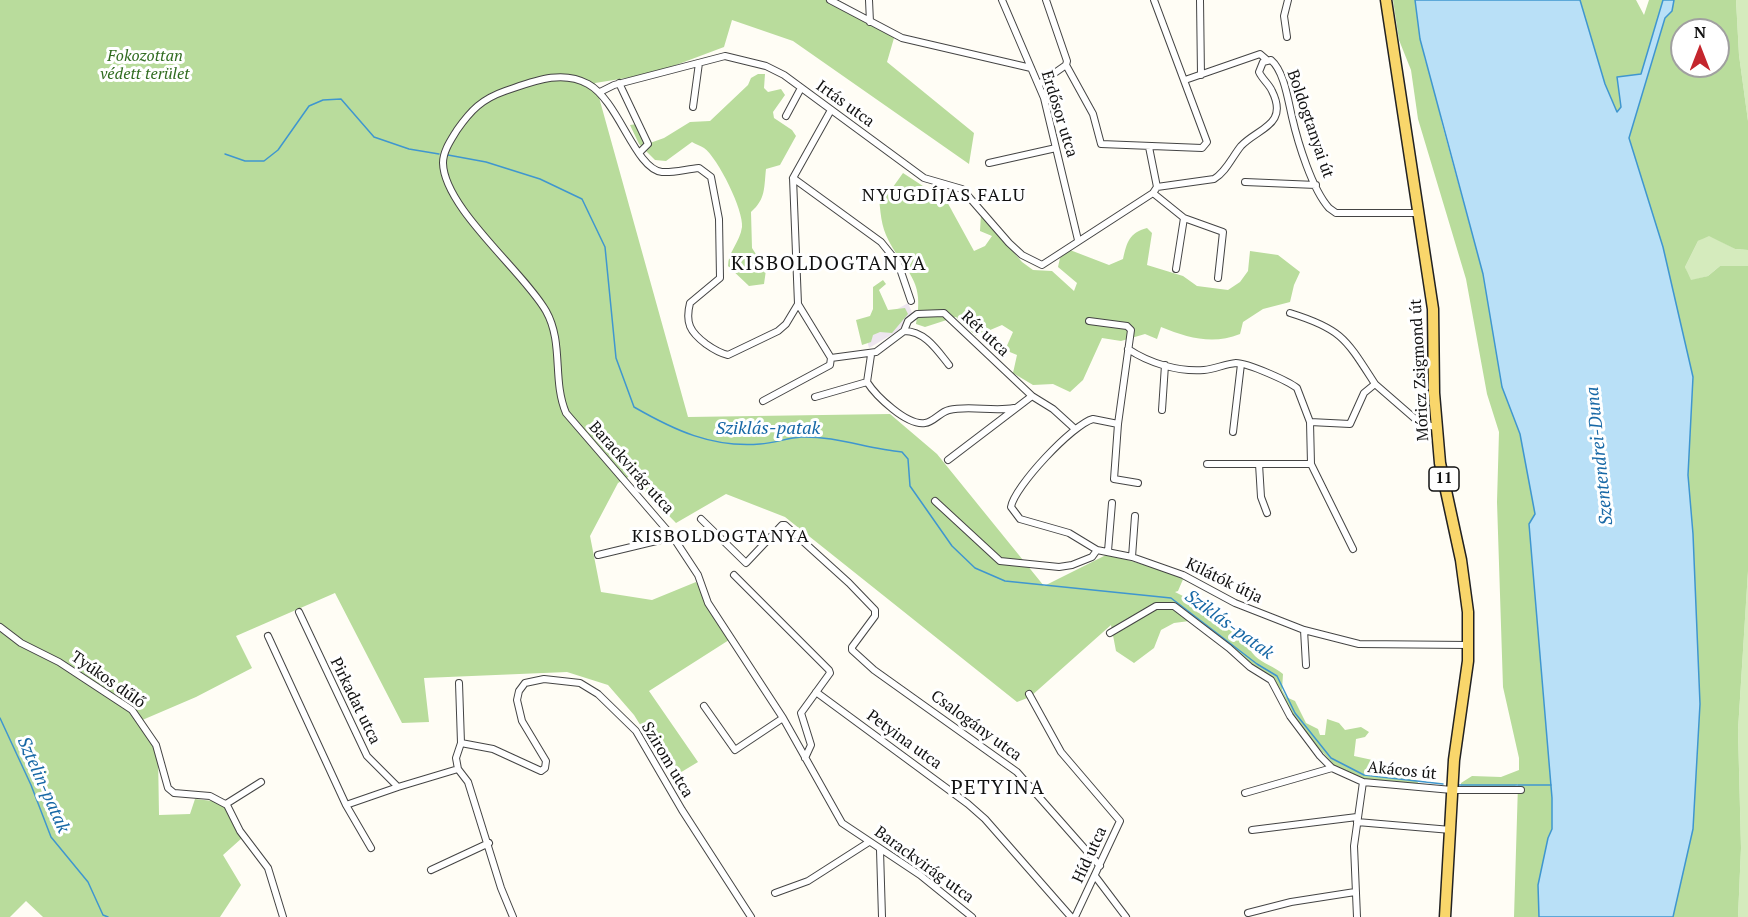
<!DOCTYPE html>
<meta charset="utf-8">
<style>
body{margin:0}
#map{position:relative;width:1748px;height:917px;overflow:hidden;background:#fffdf5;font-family:"PT Serif",serif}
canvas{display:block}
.north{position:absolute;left:1670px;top:18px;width:60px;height:60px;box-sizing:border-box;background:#fff;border:2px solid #a0a0a0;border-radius:50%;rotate:0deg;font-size:16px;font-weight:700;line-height:24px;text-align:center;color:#111}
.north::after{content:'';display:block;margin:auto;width:21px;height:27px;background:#c4262e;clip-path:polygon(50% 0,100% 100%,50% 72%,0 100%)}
</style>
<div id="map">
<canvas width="1748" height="917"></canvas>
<div class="north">N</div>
</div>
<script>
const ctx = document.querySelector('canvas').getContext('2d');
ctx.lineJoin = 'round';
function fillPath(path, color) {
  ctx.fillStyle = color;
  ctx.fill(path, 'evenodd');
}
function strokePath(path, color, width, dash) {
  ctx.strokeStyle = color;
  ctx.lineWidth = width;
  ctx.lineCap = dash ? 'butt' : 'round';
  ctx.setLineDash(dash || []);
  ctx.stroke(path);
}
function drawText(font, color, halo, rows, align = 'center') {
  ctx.font = font + ' "PT Serif",serif';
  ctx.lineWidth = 6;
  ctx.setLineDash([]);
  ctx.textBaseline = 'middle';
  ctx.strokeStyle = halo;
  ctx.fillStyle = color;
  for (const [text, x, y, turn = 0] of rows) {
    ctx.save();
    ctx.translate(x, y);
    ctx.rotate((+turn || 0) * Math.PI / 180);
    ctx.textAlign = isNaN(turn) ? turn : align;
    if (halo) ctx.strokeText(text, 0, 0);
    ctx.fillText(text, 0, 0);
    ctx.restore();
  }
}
fillPath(new Path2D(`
 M 908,303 L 913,315 L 903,328 L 869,348 L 864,328 Z`), '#eee6ef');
fillPath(new Path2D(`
 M 1736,0 L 1748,0 L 1748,121 L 1739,55 Z
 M 1709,235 L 1735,249 L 1748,250 L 1748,266 L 1720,266 L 1708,276 L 1690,281 L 1685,267 L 1698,241 Z
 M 1748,571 L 1748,917 L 1738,917 L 1741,848 L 1738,730 Z`), '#d5ebbd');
fillPath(new Path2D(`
 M 0,0 L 827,0 L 894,38 L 887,62 L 974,133 L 969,164 L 793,41 L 732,20 L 724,47 L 652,74 L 595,83 L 688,417 L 890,414 L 937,454 L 1044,586 L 1108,554 L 1184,577 L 1178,591 L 1175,592 L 1191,600 L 1194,606 L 1202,610 L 1209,605 L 1214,619 C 1238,627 1240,638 1255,656 C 1262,663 1275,667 1283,674 L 1282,690 L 1286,697 L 1295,701 L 1306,723 L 1318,729 L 1320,735 L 1325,735 L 1327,719 L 1339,723 L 1345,730 L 1361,727 L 1369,732 L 1365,737 L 1356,739 L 1354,756 L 1377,761 L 1380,768 L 1409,766 L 1410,773 L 1421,786 L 1363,779 L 1336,767 L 1314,743 L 1289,709 L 1276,682 L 1251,665 L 1197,620 L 1174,623 L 1161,630 L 1154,648 L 1134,663 L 1116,651 L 1111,625 L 1030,697 L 1017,702 L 785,517 L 726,494 L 676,523 L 630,476 L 618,483 L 590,536 L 601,592 L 652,600 L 696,582 L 729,640 L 649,691 L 698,762 L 673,777 L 634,715 L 608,685 L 567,672 L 424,678 L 429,722 L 402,723 L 335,593 L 236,636 L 252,668 L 196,697 L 140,721 L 158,754 L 159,815 L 190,814 L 195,799 L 222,802 L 242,838 L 223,855 L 241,885 L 220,917 L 43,917 L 26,901 L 10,917 L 0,917 Z
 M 1393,0 L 1415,0 L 1425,60 L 1432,75 L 1442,124 L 1483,274 L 1502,387 L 1520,434 L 1535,514 L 1529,524 L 1552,798 L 1552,829 L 1548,838 L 1539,917 L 1514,917 L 1518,784 L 1511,788 L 1461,787 L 1461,783 L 1472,776 L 1501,777 L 1519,770 L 1519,758 L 1503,687 L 1497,502 L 1499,432 L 1487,394 L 1466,279 L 1418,119 L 1411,70 L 1399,40 Z
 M 1580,0 L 1636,0 L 1644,15 L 1649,0 L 1663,0 L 1641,74 L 1617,77 L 1621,107 L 1617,113 L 1605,84 Z
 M 1674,0 L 1736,0 L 1739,55 L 1748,121 L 1748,250 L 1735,249 L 1709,236 L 1698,241 L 1685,267 L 1691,280 L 1708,276 L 1720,266 L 1748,266 L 1748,571 L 1738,730 L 1741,848 L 1738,917 L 1673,917 L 1693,829 L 1696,643 L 1688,475 L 1693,377 L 1663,247 L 1629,138 L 1665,18 L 1672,11 ZM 1682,30 L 1718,30 L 1718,66 L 1682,66 Z
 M 758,74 L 765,74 L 764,88 L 768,92 L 781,89 L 785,95 L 773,112 L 774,118 L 792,130 L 796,136 L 780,165 L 766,169 C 764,187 766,199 751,212 L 752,248 L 766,270 L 764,284 L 749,286 L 728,266 C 728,252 740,242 742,227 C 744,211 718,158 704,148 C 701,146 695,144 692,142 L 666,161 L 655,160 L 639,144 L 630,125 L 637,124 L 650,143 L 664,138 L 690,122 L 710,121 L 748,85 L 751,78 Z
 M 903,173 L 926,188 L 940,189 L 974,251 L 985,246 L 992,236 L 980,231 L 981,214 L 1022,262 L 1033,270 L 1052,271 L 1074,291 L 1077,283 L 1058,267 L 1060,258 L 1070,250 L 1109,265 L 1123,259 C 1127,242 1129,233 1147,228 L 1152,233 L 1147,265 L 1183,276 L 1197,286 L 1228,290 L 1240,282 L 1248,271 L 1250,251 L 1278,255 L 1300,272 L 1294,285 L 1290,302 L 1263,309 L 1243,322 L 1240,334 C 1213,345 1188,338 1161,327 L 1157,339 L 1145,334 L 1121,341 L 1102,338 L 1083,380 L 1070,392 L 1053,384 L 1033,385 L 1013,373 L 1017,355 L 1005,350 L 1013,332 L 1002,325 L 976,336 L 956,317 L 925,327 L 916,324 C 926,276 903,273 886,235 C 880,222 880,203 878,189 L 893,187 Z
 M 883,280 L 886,284 L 879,290 L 888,310 L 905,308 L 908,314 L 892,333 L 880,332 L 873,335 L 871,342 L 862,345 L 856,320 L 870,316 L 873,309 L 873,287 Z`), '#b9dc9c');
const water = new Path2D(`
 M 1415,0 L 1580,0 L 1605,84 L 1617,112 L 1621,107 L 1617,77 L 1641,74 L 1663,0 L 1674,0 L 1672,11 L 1665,18 L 1629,138 L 1663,247 L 1693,377 L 1688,475 L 1693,534 L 1700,704 L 1693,829 L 1673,917 L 1539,917 L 1538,885 L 1548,838 L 1552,829 L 1552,798 L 1529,524 L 1535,514 L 1520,434 L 1502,387 L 1483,274 L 1420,39 Z`);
fillPath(water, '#b9e0f7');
strokePath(water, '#3f96cf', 1.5);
strokePath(new Path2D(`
 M 225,154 L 245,161 L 264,161 L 278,150 L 309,106 L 323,100 L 341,99 L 374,137 L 409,149 L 439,154
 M 448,155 L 486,162 L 540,179 L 582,199 L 605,247 L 616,358 L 634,407 C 674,430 712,448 760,444 C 774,443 788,438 801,437 C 836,436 868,449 902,452 L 908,459 L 910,486 L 952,546 L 975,568 L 1005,581 L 1171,598 L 1257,664 L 1277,676 L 1295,713 L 1331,758 L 1364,775 L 1443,784
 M 0,718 L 31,785 L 51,837 L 88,882 L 103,915 L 108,917
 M 1459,785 L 1551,785`), '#3f96cf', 1.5);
const minor = new Path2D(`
 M 830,0 L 902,38 L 1031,68
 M 869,0 L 870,22
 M 1002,0 L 1044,98 L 1078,240
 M 1046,0 L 1067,61 L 1066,65 L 1093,114 L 1101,144 L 1202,148 L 1207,142 L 1154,0
 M 1200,0 L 1201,75
 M 1287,37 L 1284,16 L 1288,0
 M 1185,80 L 1260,54 L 1267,60
 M 619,83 L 648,144 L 639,153
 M 1039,84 L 1066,65
 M 600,92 L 614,85 L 725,56 L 766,66 L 784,75 L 924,178 L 962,189 L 1009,243 L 1022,255 L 1042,265 L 1153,193 L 1157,187 L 1214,179 C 1226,172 1232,157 1241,146 C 1258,128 1289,125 1272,91 C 1269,84 1262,79 1259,72 L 1263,62 L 1271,60 C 1284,71 1288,100 1292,117 C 1298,143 1312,189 1329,208 L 1336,213 L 1419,213
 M 693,107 L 699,63
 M 831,110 L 793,178 L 798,304 L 786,324 L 778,331 L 728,355 C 719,353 713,349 706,344 C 690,332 685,323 690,303 L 720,278 L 719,219 L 711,177 L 699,168 C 687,169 673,173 662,172 C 635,169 619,101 588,84 C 561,69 532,82 505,91 C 482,99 471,110 457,130 C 451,140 443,151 443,163 C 444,208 524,272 546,311 C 564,343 552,380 566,413 L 673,537 L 698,575 L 708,603 L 783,718 L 842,823 L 920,875 L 972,917
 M 786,116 L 801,88
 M 1149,147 L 1157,187
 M 989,163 L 1056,148
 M 793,178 L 881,242 L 898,263 L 911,301
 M 1245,182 L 1316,185
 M 1153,193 L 1184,218 L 1223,232 L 1218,278
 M 1176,269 L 1184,218
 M 798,304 L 831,358
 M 1290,313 C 1342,329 1346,339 1375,384
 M 1089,321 L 1127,326 L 1131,330 L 1118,424 L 1114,479 L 1138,483
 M 904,331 C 925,331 937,350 949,365
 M 1128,349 C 1149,363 1178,372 1204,370 C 1215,369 1225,364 1236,363 C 1248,363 1288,381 1297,388 L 1310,422 L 1350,424 L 1364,393 L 1375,384 L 1421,424 L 1436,427
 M 871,355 L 867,382 C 876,396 907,426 925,423 C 934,422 940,412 949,410 C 969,405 993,412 1014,408
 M 831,358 L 876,352 L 904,331 L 908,321 L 917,314 L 944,313 L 1032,396 L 1053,409 L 1075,429
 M 815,397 L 867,382
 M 763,401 L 830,365 L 831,358
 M 1162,410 L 1165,365
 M 1310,422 L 1311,464 L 1353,549
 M 1118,424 L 1093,419 C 1073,424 1014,487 1011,507 L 1020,519 L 1069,533 L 1097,550 L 1132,557 L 1183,575 L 1235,603 L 1304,630 L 1359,644 L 1468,645
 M 1233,432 L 1241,364
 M 948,460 L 1032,396
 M 1207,464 L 1311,464
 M 1259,464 L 1261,497 L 1267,513
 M 935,501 L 1000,561 L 1059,567 L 1072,565 L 1092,557 L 1097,550
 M 701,519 L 746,563 L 782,525 L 785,525 L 849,583 L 875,610 L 875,616 L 852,647 L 852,650 L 874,670 L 1017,772 L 1100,866
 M 1108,551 L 1112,503
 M 598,555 L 673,537
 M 1132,557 L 1135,516
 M 734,575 L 829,670 L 830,673 L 801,713 L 811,745 L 805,758
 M 299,612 L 367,756 L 398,787 L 458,769
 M 0,627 L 21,643 L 59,662 L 132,710 L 156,745 L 168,788 L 174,793 L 210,796 L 227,805 L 240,831 L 268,868 L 283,917
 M 1304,630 L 1306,665
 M 1110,633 L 1156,606 L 1174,606 L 1229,648 L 1250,667 L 1271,680 L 1290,716 L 1320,756 L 1332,768 L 1363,782 L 1452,790 L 1521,790
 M 268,636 L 346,805 L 371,848
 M 816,692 L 968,804 L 985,819 L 1071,917
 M 1029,694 L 1061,752 L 1120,821 L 1075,917
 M 704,706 L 735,750 L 783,718
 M 461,743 L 493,749 L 541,771 L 545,768 L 546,761 L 522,721 L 517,700 L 519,691 L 525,683 L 544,679 L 580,683 L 598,694 L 636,731 L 682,810 L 751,917
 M 458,769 L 468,782 L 501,888 L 513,917
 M 458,769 L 456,758 L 461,743 L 459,683
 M 1245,793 L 1332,768
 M 226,804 L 261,782
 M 346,805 L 398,787
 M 1357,822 L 1451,830
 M 1252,830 L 1357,817
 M 880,850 L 882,917
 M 431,870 L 489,843
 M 1095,876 L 1126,917
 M 775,893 L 808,881 L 869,842
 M 1248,913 L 1291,902 L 1355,892
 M 1357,917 L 1354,846 L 1363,782`);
const primary = new Path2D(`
 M 1386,0 L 1433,309 L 1434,393 L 1440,463 L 1461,560 L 1468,612 L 1468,661 L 1454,760 L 1445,917`);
strokePath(minor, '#444', 8);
strokePath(primary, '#222', 13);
strokePath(minor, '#fff', 6);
strokePath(primary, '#f9d66b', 10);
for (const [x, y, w] of [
 [1444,479,30]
]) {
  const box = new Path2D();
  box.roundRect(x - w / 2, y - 12, w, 24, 4.5);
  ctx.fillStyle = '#fff';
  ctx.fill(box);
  strokePath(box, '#111', 1.5);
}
drawText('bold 15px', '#111', null, [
 ["11",1444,479]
]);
drawText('italic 16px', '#2f6b1f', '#fff', [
 ["Fokozottan",145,56],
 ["védett terület",145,74]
]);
drawText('16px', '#111', '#fff', [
 ["Irtás utca",845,104,36],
 ["Erdősor utca",1059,114,73],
 ["Boldogtanyai út",1310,124,71],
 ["Rét utca",985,334,43],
 ["Móricz Zsigmond út",1420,370,-93],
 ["Barackvirág utca",631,468,48],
 ["Kilátók útja",1224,581,26],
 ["Tyúkos dűlő",108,680,35],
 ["Pirkadat utca",355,701,64],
 ["Csalogány utca",976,726,36],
 ["Petyina utca",904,740,36],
 ["Szirom utca",667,760,59],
 ["Akácos út",1402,771,6],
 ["Híd utca",1090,855,-65],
 ["Barackvirág utca",924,865,36]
]);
ctx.letterSpacing = '1.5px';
drawText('18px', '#111', '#fff', [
 ["NYUGDÍJAS FALU",944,196],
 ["KISBOLDOGTANYA",721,537]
]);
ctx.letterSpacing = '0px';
drawText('italic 18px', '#1768a6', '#fff', [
 ["Sziklás-patak",768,429],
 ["Szentendrei-Duna",1600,456,-96],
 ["Sziklás-patak",1229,625,36],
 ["Sztelin-patak",43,785,66]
]);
ctx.letterSpacing = '1.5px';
drawText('20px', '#111', '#fff', [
 ["KISBOLDOGTANYA",829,264],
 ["PETYINA",998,788]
]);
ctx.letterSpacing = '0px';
</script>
